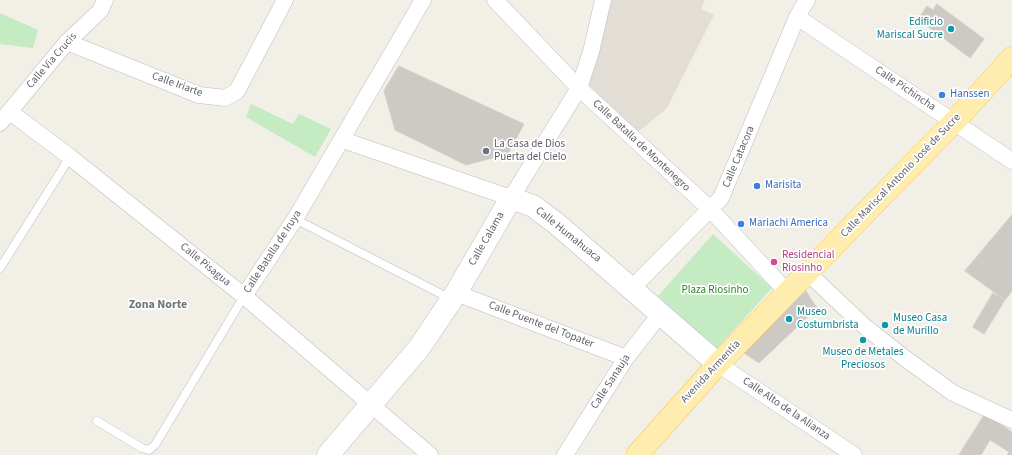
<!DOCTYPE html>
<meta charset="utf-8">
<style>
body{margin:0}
canvas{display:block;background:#f2efe7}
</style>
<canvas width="1012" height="455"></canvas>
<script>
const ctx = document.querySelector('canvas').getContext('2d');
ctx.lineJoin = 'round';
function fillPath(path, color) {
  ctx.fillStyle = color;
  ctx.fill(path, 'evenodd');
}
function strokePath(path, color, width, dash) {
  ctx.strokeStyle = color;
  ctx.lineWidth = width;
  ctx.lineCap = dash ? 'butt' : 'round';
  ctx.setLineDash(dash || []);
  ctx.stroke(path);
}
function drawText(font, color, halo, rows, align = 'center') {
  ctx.font = font + ' "Source Sans 3",sans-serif';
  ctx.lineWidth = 3.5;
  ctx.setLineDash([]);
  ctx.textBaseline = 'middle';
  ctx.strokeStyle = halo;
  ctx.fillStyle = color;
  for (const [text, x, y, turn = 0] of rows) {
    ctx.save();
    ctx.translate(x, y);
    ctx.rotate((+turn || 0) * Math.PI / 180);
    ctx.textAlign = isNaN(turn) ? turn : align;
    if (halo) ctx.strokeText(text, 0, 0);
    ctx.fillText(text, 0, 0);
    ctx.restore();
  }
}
fillPath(new Path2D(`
 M 608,0 L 705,0 L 701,9 L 714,15 L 667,108 L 637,133 L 586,82 Z`), '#e2ded6');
fillPath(new Path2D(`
 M 0,13 L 38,30 L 33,48 L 0,44 Z
 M 251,104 L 293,124 L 299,114 L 331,129 L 315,157 L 246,117 Z
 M 713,234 L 772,288 L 716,350 L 658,296 Z`), '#c4ebc2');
const building = new Path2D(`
 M 937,4 L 984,39 L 970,58 L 918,19 L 927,6 L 933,10 Z
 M 399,66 L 524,124 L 508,154 L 466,165 L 395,130 L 384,91 Z
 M 1012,215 L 1012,291 L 1005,300 L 965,271 Z
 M 806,291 L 817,308 L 759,363 L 741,351 L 740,344 Z
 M 993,293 L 1005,300 L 984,334 L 973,327 Z
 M 985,414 L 1012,432 L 1012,455 L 1007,455 L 1009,452 L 990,440 L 981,455 L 959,455 Z`);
fillPath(building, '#cdc9c4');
strokePath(building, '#d7d0c4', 1);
const lane = new Path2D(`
 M 295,219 L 451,299
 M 0,268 L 70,157
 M 97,421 L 142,448 L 149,450 L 155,445 L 244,296`);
const street = new Path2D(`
 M 495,0 L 579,88 L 710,209 L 787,292
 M 797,17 L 1012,161
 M 67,42 L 199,95 L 225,98 L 237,91 L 285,0
 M 10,112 L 70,157 L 244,296 L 430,455
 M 0,123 L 67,42 L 100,11 L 105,0
 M 343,140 L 511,198 L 579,88 L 591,52 L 603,0
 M 807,272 L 864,326 L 906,359 L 953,393 L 1012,420
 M 632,288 L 721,198 L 797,17 L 807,0
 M 456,293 L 626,358
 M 244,296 L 295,219 L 423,0
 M 718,364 L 854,455
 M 565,455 L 626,358 L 661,313`);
const secondary = new Path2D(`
 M 328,455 L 419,348 L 456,293 L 511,198 L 533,206 L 557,224 L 718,364`);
const primary = new Path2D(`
 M 637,455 L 718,364 L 954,122 L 1012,58`);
strokePath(lane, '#b9bdc2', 9);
strokePath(street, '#b9bdc2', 17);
strokePath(secondary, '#babec4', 23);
strokePath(primary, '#ffc553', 23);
strokePath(lane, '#fff', 8);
strokePath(street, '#fff', 16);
strokePath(secondary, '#fff', 22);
strokePath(primary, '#ffedaf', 22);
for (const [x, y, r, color] of [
 [951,29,4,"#0f9aa8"],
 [942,95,4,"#3f7fe0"],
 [486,151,4,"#6b7280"],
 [757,186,4,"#3f7fe0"],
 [741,224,4,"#3f7fe0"],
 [774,262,4,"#d1479c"],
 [789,319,4,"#0f9aa8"],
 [885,325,4,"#0f9aa8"],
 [863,340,4,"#0f9aa8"]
]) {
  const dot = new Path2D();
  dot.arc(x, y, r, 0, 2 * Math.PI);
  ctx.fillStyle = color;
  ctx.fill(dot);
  strokePath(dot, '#fff', 1.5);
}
drawText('11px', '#0d838f', '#fff', [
 ["Edificio",943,23,"right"],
 ["Mariscal Sucre",943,36,"right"],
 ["Museo",797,313],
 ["Costumbrista",797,326],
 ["Museo Casa",893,319],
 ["de Murillo",893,332],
 ["Museo de Metales",863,353,"center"],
 ["Preciosos",863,366,"center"]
], 'left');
drawText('11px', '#5e6369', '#fff', [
 ["Calle Via Crucis",52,61,-49],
 ["Calle Iriarte",177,85,20],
 ["Calle Pichincha",905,89,34],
 ["Calle Batalla de Montenegro",641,146,43],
 ["Calle Catacora",739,157,-67],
 ["Calle Mariscal Antonio José de Sucre",901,176,-46],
 ["Calle Humahuaca",568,235,39],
 ["Calle Calama",487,239,-60],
 ["Calle Batalla de Iruya",273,252,-57],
 ["Calle Pisagua",205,265,39],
 ["Calle Puente del Topater",541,325,21],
 ["Avenida Armentia",711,372,-47],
 ["Calle Sanauja",611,382,-57],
 ["Calle Alto de la Alianza",786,409,34]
]);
drawText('11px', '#366cbe', '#fff', [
 ["Hanssen",950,95],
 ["Marisita",765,186],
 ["Mariachi America",749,224]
], 'left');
drawText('11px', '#5b616d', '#fff', [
 ["La Casa de Dios",494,145],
 ["Puerta del Cielo",494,158]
], 'left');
drawText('11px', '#b23c85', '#fff', [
 ["Residencial",782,256],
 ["Riosinho",782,269]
], 'left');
drawText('11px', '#2c822b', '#fff', [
 ["Plaza Riosinho",715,291]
]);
drawText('bold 12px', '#6f767b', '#fff', [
 ["Zona Norte",158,305]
]);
</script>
